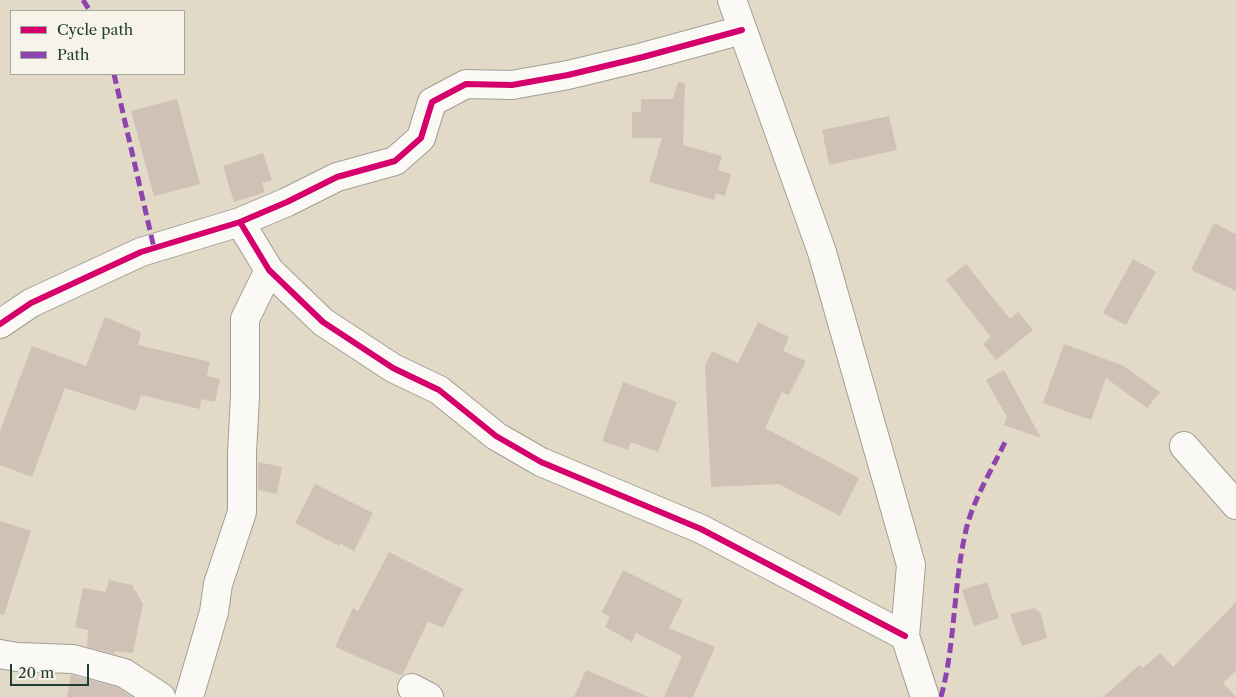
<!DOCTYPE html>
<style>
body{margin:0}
#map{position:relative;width:1236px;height:697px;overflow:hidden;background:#e2dac6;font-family:"Libre Caslon Text",serif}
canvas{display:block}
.legend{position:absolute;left:10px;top:10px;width:175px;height:65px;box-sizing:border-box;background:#f7f3e8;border:1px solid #a1aaa0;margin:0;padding:6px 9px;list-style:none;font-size:15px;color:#1f3d34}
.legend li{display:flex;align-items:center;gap:10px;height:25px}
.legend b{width:25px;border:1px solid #a1aaa0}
.scale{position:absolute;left:10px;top:664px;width:79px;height:22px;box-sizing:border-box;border:2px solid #1f3d34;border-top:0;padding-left:6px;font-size:15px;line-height:18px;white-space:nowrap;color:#1f3d34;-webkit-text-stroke:4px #f7f3e8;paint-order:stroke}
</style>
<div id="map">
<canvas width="1236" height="697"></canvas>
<ul class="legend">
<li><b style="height:6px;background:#d6006c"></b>Cycle path</li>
<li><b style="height:6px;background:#8e44ad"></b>Path</li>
</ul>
<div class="scale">20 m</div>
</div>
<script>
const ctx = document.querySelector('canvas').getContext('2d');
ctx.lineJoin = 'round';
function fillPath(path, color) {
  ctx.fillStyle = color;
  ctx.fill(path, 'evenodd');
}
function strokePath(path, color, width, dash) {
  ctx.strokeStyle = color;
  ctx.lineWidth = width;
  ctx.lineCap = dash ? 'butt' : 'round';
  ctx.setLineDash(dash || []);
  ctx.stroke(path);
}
fillPath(new Path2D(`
 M 678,82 L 685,83 L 683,145 L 722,156 L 718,170 L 731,174 L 725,196 L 716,193 L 714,200 L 649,182 L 662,138 L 632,138 L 632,112 L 641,112 L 641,99 L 673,99 Z
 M 177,99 L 200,184 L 154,196 L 131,111 Z
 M 889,116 L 897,150 L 829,165 L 822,130 Z
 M 263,153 L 272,180 L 262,183 L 265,192 L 234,202 L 223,166 Z
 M 1214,223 L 1236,234 L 1236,291 L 1191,270 Z
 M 1133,259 L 1156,272 L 1126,325 L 1103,313 Z
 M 966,264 L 1010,319 L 1018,312 L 1033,330 L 996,360 L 983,344 L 991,337 L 946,280 Z
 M 105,317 L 141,332 L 138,345 L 210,362 L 207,376 L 220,379 L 215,402 L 201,399 L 200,409 L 141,395 L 136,411 L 65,388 L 32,477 L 0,465 L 0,431 L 32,346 L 86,366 Z
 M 758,322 L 789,337 L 783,351 L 806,361 L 789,395 L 782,392 L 765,428 L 859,478 L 840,516 L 779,484 L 711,487 L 705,366 L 712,351 L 738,363 Z
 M 1064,344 L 1124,366 L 1160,392 L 1147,408 L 1106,378 L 1091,420 L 1043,403 Z
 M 1004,370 L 1041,438 L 1004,425 L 1007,417 L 986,380 Z
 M 623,382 L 677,402 L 658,452 L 631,442 L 628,450 L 602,441 Z
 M 258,462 L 282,467 L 277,494 L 258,490 Z
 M 315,484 L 373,513 L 354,551 L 340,543 L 339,546 L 295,523 Z
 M 0,521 L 31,531 L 4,615 L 0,614 Z
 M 389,552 L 463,589 L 443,628 L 428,621 L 402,676 L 335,647 L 353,608 L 358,611 Z
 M 623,570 L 683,600 L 669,628 L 715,647 L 693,697 L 664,697 L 682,656 L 636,633 L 632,642 L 605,627 L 610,617 L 602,612 Z
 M 109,580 L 132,585 L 143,604 L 133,653 L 115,651 L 115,654 L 87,647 L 88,630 L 75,627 L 83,588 L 106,592 Z
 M 987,582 L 999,618 L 974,626 L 962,590 Z
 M 1236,602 L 1236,670 L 1223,683 L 1236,697 L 1103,697 L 1139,665 L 1143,668 L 1160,653 L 1173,667 Z
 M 1035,608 L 1041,614 L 1047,638 L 1022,646 L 1010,614 Z
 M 586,670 L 649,697 L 574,697 Z
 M 71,675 L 118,687 L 132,697 L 67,697 Z`), '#cfc1b6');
const minor = new Path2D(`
 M 732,0 L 822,252 L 911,565 L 905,636 L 925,697
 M 240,222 L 269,270 L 323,322 L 393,368 L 439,390 L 496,436 L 541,462 L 701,529 L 905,636
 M 0,324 L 31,303 L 141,252 L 240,222 L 287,202 L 337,177 L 395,161 L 421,138 L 432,102 L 466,84 L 512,85 L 568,75 L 643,57 L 742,30
 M 1184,446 L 1236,505
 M 0,654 L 17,657 L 73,659 L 124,673 L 161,697
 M 412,688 L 429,697
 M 189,697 L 214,612 L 218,584 L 242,512 L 242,453 L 245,396 L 245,319 L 269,270`);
strokePath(minor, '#a09f93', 30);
strokePath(minor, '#fbf9f6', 28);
strokePath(new Path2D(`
 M 83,0 L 90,11
 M 114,74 L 154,248
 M 941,697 C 956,641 953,582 967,526 C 975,496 994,466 1007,438`), '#8e44ad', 5, [10, 5]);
strokePath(new Path2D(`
 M 240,222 L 269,270 L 323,322 L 393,368 L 439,390 L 496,436 L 541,462 L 701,529 L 905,636
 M 0,324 L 31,303 L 141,252 L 240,222 L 287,202 L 337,177 L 395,161 L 421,138 L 432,102 L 466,84 L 512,85 L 568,75 L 643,57 L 742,30`), '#d6006c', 6);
</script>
